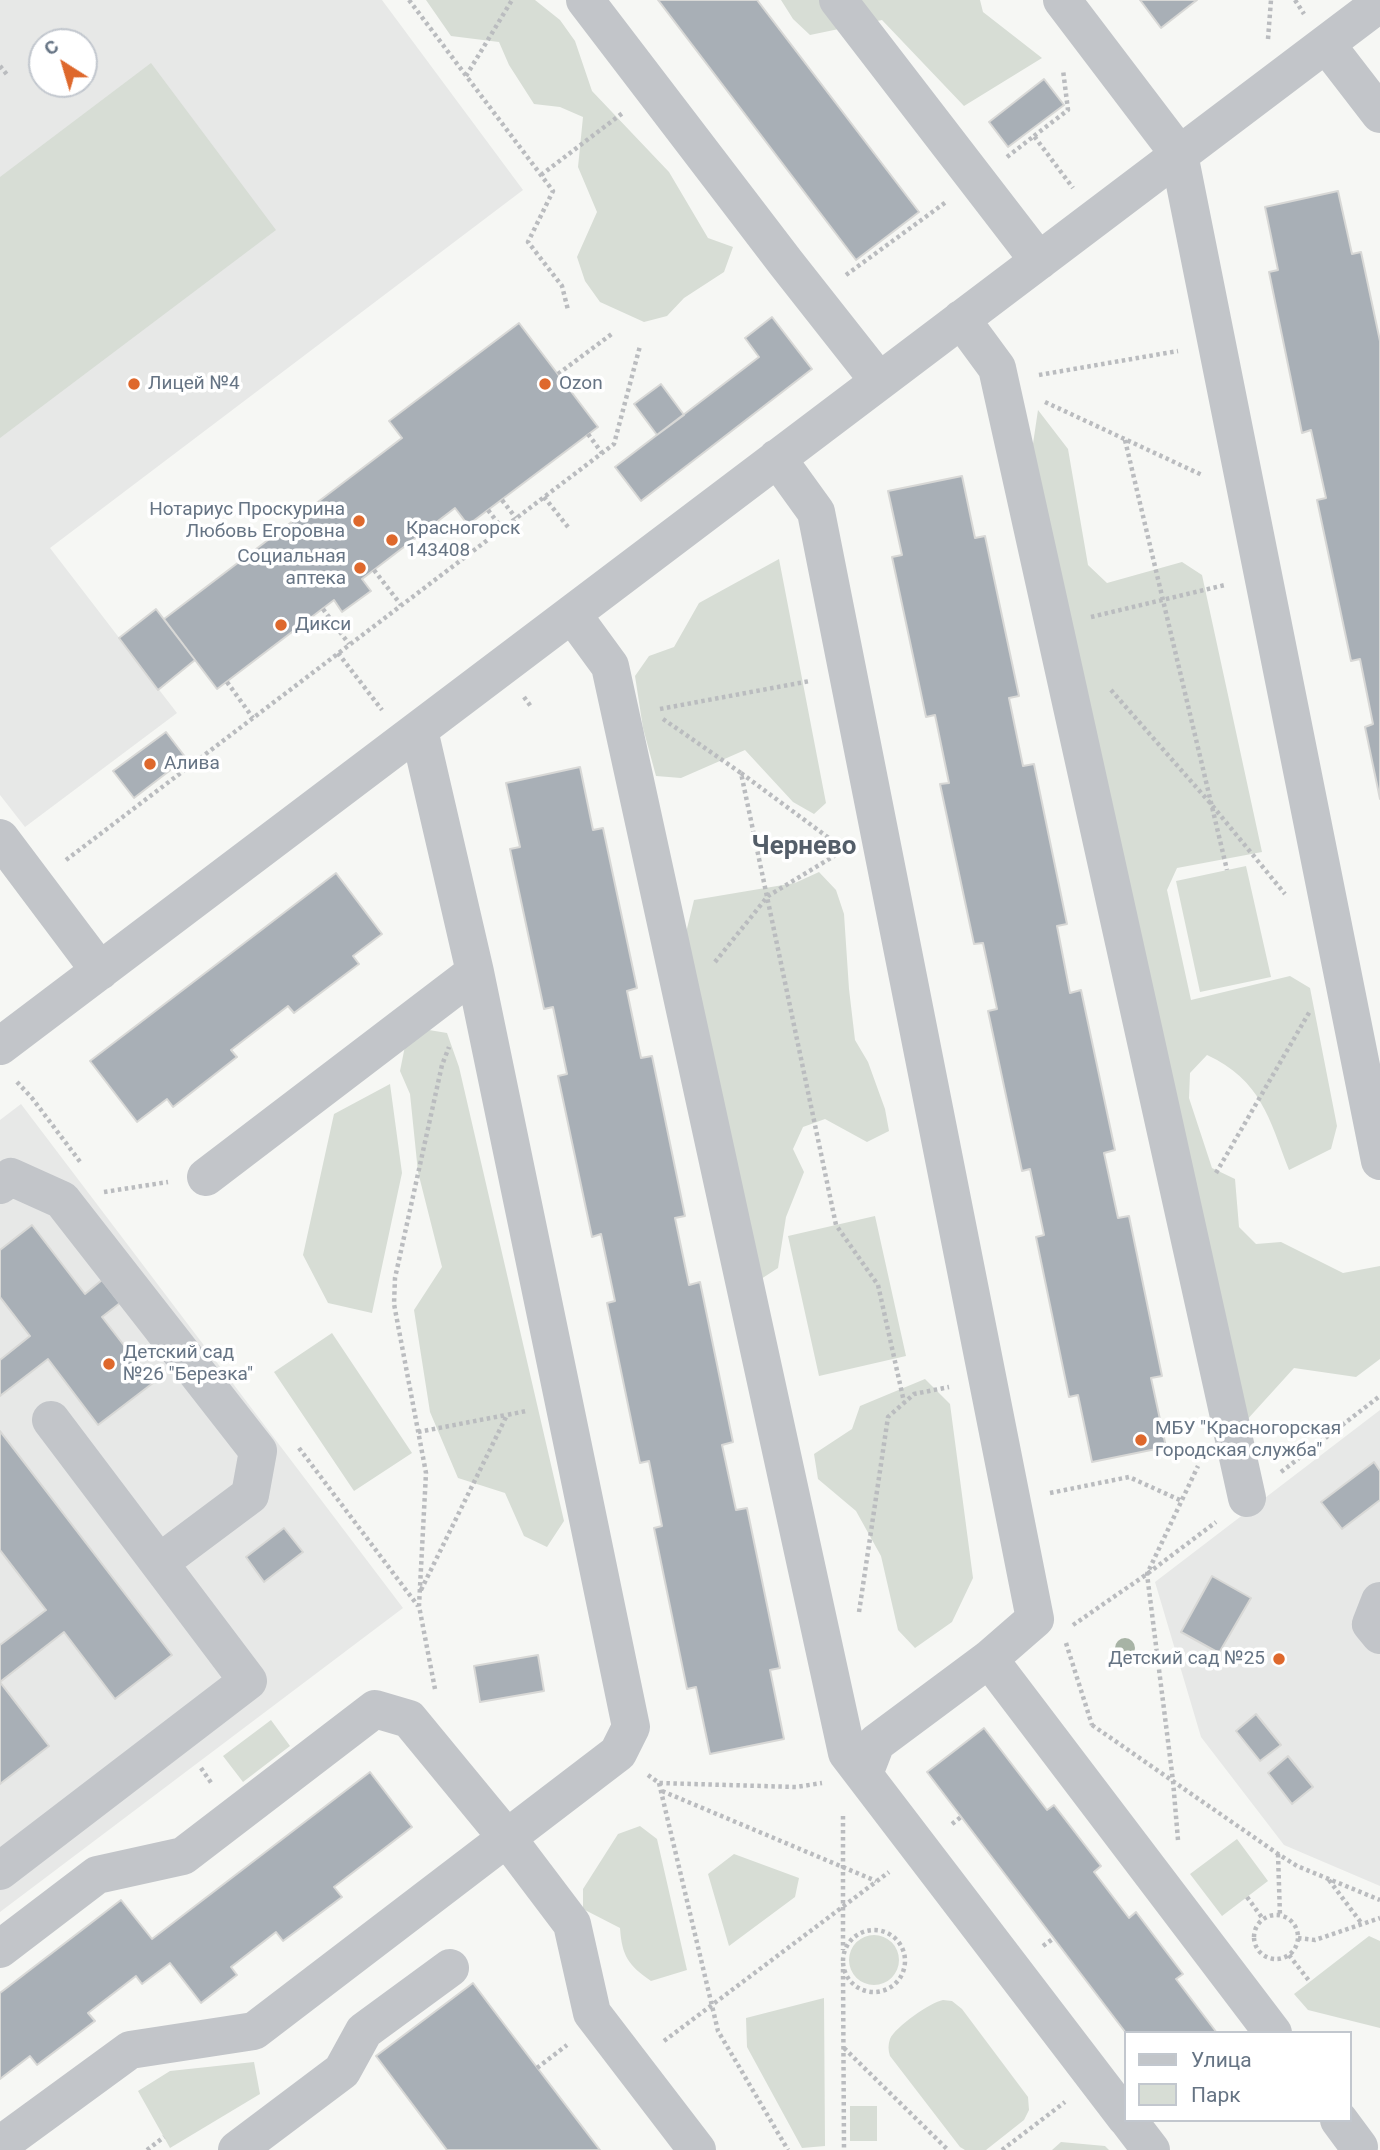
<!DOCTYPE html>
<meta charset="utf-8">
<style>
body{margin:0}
#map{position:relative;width:1380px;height:2150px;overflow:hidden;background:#f6f7f4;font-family:Roboto,sans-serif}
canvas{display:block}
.legend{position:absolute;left:1124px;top:2031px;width:228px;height:91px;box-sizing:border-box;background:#fff;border:2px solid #c2c7ce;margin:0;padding:9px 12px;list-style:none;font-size:21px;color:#667484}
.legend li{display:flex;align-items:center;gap:14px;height:35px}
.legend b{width:35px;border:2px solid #c2c7ce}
.north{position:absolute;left:28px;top:28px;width:70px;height:70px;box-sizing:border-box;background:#fff;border:2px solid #c2c7ce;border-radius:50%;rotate:323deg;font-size:19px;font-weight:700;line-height:28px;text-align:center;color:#667484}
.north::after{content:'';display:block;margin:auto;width:24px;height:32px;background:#de682c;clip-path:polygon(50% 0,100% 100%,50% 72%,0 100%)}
</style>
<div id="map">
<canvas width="1380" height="2150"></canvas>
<ul class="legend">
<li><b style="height:9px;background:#c2c5c9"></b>Улица</li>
<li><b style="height:19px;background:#d7ddd5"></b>Парк</li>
</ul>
<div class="north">С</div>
</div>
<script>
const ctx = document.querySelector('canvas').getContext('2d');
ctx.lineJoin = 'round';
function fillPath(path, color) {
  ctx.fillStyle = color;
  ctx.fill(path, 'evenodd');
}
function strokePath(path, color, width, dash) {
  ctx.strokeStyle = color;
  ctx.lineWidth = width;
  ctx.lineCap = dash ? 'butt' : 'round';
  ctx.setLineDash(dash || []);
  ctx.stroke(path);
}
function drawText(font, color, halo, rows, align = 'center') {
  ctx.font = font + ' Roboto,sans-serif';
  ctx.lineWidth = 7;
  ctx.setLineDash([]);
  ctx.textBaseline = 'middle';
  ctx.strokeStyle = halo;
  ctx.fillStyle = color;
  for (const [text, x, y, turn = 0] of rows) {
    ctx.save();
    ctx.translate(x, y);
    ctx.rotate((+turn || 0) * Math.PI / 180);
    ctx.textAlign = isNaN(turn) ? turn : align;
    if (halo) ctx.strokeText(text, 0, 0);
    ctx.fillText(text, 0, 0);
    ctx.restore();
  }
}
fillPath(new Path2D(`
 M 0,0 L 382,0 L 523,190 L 50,548 L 177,713 L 25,827 L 0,795 ZM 42,42 L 84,42 L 84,84 L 42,84 Z
 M 21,1104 L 403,1608 L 0,1912 L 0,1120 Z
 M 1380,1410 L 1380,1886 L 1284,1845 L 1201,1737 L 1155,1582 Z`), '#e7e8e7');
fillPath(new Path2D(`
 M 426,0 L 535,0 L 560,20 L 575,41 L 592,91 L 669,172 L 708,238 L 733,247 L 724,272 L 684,298 L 667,316 L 644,322 L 600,302 L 585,281 L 577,257 L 597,212 L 578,167 L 583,117 L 560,107 L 534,104 L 509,65 L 499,42 L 451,36 Z
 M 781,0 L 980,0 L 983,12 L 1042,58 L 964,106 L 882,20 L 810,35 L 793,19 Z
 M 151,63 L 276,230 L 0,438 L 0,177 Z
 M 1038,410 L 1068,449 L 1088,565 L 1107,583 L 1182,562 L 1202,575 L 1262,852 L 1177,868 L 1167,890 L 1191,1000 L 1290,976 L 1310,988 L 1337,1126 L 1331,1149 L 1289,1170 C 1269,1118 1261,1080 1207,1055 L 1190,1073 L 1189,1098 L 1212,1168 L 1235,1179 L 1239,1227 L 1256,1244 L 1281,1242 L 1343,1273 L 1380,1266 L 1380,1359 L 1356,1377 L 1294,1368 L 1245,1422 L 1030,464 Z
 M 779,559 L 826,803 L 814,814 L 793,802 L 745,750 L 681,778 L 656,776 L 643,728 L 635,676 L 649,656 L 674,647 L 699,603 Z
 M 1246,866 L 1271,977 L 1200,992 L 1176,881 Z
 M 819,872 L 836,890 L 844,914 L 849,989 L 855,1040 L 868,1062 L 885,1109 L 889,1131 L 867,1142 L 825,1119 L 803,1127 L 793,1149 L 804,1172 L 786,1217 L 778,1268 L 761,1279 L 683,945 L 694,900 L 795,883 Z
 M 423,1029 L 447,1033 L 459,1067 L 564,1521 L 547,1547 L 524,1536 L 505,1493 L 458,1478 L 430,1412 L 414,1310 L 442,1267 L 418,1172 L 410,1094 L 400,1071 L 405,1046 Z
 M 390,1084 L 402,1173 L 372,1313 L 328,1303 L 303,1255 L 334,1114 Z
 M 875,1216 L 906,1356 L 819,1376 L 788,1236 Z
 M 332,1333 L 412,1453 L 354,1491 L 274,1372 Z
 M 925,1379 L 950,1404 L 973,1578 L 952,1622 L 915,1648 L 898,1630 L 881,1556 L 856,1511 L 818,1479 L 814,1454 L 852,1429 L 860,1406 Z
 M 271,1720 L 290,1746 L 243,1782 L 223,1756 Z
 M 640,1826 L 657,1839 L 687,1970 L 651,1981 C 628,1965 622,1956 620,1928 L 583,1909 L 583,1889 L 618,1834 Z
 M 1237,1839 L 1268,1881 L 1222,1916 L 1190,1874 Z
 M 734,1854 L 799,1878 L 795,1897 L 729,1946 L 708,1874 Z
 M849 1960a25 25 0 1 1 50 0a25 25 0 1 1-50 0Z
 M 1369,1936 L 1380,1941 L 1380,2028 L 1308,2010 L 1294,1994 Z
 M 824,1998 L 825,2146 L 802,2148 L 747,2047 L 746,2018 Z
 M 943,2000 L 952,2001 L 962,2009 L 1028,2097 L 1029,2110 L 1024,2120 L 986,2150 L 965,2150 L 960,2147 L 890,2056 C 888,2050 888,2045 890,2039 C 895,2027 931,2002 943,2000 Z
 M 254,2062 L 260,2094 L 170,2148 L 138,2091 L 170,2071 Z
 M 850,2106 L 877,2106 L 877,2141 L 850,2141 Z
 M 1061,2142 L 1105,2146 L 1109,2150 L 1052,2150 Z`), '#d7ddd5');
const building = new Path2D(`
 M 658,0 L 757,0 L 919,212 L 856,260 Z
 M 1140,0 L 1197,0 L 1161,28 Z
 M 1044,79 L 1064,105 L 1008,147 L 989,122 Z
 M 1338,191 L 1352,254 L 1361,252 L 1380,341 L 1380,799 L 1365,727 L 1373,724 L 1360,659 L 1351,661 L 1317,500 L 1326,498 L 1311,430 L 1302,433 L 1269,272 L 1278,270 L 1265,207 Z
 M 772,317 L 812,369 L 641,501 L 615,467 L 759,357 L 745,338 Z
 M 519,323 L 598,427 L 468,525 L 455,508 L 362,579 L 371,591 L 342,612 L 334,600 L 217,689 L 164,619 L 402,438 L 389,421 Z
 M 661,384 L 684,415 L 657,435 L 634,404 Z
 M 962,476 L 975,538 L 985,536 L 1019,696 L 1009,698 L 1023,766 L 1034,764 L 1067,924 L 1057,926 L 1070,993 L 1081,990 L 1115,1150 L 1104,1153 L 1118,1218 L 1129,1216 L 1162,1376 L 1151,1378 L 1166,1447 L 1092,1462 L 1078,1395 L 1069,1397 L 1036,1237 L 1044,1235 L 1030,1169 L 1022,1171 L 988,1011 L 997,1009 L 983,943 L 974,944 L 940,784 L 949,783 L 935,715 L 926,717 L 892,557 L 902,555 L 888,491 Z
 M 156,609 L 195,660 L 158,690 L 119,638 Z
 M 166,732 L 186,758 L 134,798 L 113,771 Z
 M 580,767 L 593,830 L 603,828 L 637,988 L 627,991 L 641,1058 L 652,1056 L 685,1216 L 675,1218 L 689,1285 L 700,1282 L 733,1442 L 722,1445 L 736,1510 L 747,1508 L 780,1668 L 770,1670 L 784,1739 L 710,1754 L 696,1687 L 687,1689 L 654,1528 L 662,1526 L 649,1461 L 640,1463 L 607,1303 L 615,1301 L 601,1234 L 592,1237 L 558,1076 L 567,1074 L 553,1007 L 544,1009 L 510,849 L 520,847 L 506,783 Z
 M 336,873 L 382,934 L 353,956 L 359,964 L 294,1013 L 288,1006 L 231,1050 L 237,1057 L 173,1107 L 167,1099 L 137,1122 L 90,1061 Z
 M 32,1225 L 85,1294 L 102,1280 L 120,1303 L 102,1317 L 153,1383 L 98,1425 L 48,1359 L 0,1396 L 0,1360 L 30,1336 L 0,1297 L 0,1250 Z
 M 0,1431 L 172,1655 L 115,1699 L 64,1632 L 0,1682 L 0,1645 L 46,1610 L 0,1550 Z
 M 1374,1462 L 1380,1471 L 1380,1500 L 1342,1529 L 1321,1502 Z
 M 284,1528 L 303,1552 L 264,1582 L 246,1557 Z
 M 1212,1576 L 1251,1598 L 1219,1653 L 1181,1632 Z
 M 538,1655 L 544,1691 L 480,1702 L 474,1666 Z
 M 0,1682 L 49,1746 L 0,1784 Z
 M 1256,1714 L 1281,1745 L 1260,1761 L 1236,1731 Z
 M 984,1728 L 1047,1810 L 1054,1805 L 1101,1866 L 1094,1872 L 1129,1918 L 1136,1912 L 1183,1974 L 1176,1979 L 1217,2033 L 1126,2033 L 927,1772 Z
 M 1288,1756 L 1313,1787 L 1292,1804 L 1268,1773 Z
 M 370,1772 L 412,1827 L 334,1887 L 342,1897 L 283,1941 L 276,1932 L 231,1967 L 237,1975 L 201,2003 L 170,1963 L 142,1984 L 136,1976 L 88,2013 L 95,2021 L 37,2065 L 30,2056 L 0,2079 L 0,1993 L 121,1900 L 152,1939 Z
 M 473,1983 L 491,2007 L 600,2150 L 447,2150 L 376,2056 Z`);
fillPath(building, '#a8afb6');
strokePath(building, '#d8d8d6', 2);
strokePath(new Path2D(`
 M 409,0 L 553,191 L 528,242 L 562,286 L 568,310
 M 1295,0 L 1304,14
 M 1268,39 L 1271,0
 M 0,66 L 8,76
 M 466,76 L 512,0
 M 1034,136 L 1068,110 L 1063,70
 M 1007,157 L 1034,136 L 1073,188
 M 541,175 L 624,112
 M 846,275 L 946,202
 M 558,374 L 613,333
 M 1039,375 L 1178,351
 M 1045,402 L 1202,475
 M 588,434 L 602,453
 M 1125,440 L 1227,870
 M 544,497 L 568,527
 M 502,500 L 516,518
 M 488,510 L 502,528
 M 374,570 L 401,605
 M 323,609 L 349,644
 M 1091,617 L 1225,585
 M 338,653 L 382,710
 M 227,682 L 253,718
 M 1111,690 L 1211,804 L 1285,894
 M 524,697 L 532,708
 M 660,709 L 810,681
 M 663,719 L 741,773 L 836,1225 L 878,1285 L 904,1402
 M 741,773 L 841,847
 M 66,860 L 614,444 L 640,346
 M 715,962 L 768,896 L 844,850
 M 17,1082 L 32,1098 L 81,1163
 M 1216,1173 L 1310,1011
 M 104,1192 L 168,1182
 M 418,1432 L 506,1415
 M 299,1448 L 418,1606
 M 1281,1472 L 1380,1396
 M 1050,1493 L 1129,1477 L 1182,1501
 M 421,1590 L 507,1415 L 526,1411
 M 859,1612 L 888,1417 L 914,1394 L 949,1387
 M 1073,1625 L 1147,1574 L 1216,1522
 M 1066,1643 L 1092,1725
 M 435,1689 L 419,1606 L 426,1473 L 394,1304 L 395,1278 L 442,1065 L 449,1047
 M 1092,1725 L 1278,1854 L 1297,1866 L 1380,1900
 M 201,1768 L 212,1784
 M 648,1775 L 659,1783 L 796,1787 L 822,1783
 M 659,1783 L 718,2031 L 788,2150
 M 662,1791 L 876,1881
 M 843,1816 L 843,1950
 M 952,1824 L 961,1817
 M 1178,1840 L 1173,1781 L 1147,1574 L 1198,1466
 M 1278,1854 L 1280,1916
 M 1329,1880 L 1362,1924
 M 1247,1897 L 1263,1919
 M1254 1937a22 22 0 1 1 44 0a22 22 0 1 1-44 0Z
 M843 1961a31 31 0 1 1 62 0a31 31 0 1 1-62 0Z
 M 1298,1938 L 1315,1940 L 1380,1918
 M 1043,1946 L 1054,1938
 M 1289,1955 L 1310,1982
 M 843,1969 L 844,2150
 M 664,2041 L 889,1872
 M 844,2048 L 948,2150
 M 537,2068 L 567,2045
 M 147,2150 L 164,2137
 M 1002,2150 L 1065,2102`), '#babcbf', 4.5, [3.5, 3.5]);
strokePath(new Path2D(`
 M 585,0 L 786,263 L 879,381
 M 838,0 L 1039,261
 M 1062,0 L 1179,154 L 1380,1161
 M 1326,44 L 1380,114
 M 961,319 L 997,368 L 1247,1498
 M 777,458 L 816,512 L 1035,1619 L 989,1659 L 876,1743 L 864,1774
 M 572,614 L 610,666 L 847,1753 L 1126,2118
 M 0,838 L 100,971
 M 0,1046 L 1380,3
 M 206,1177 L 475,972
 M 0,1185 L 11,1177 L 62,1200 L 258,1451 L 250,1495 L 159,1563 L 248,1681 L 0,1871
 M 51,1420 L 159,1563
 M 1380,1601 L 1371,1624 L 1380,1635
 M 989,1659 L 1273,2033
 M 0,1949 L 97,1875 L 183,1856 L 375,1709 L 409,1719 L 507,1838 L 572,1924 L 592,2013 L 697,2150
 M 1128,2120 L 1151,2150
 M 1339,2120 L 1359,2147
 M 0,2145 L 130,2050 L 254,2031 L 618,1753 L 631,1727 L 475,972 L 419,730
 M 237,2150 L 342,2071 L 364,2031 L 450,1968`), '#c2c5c9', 38);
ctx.fillStyle = '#a7b3a5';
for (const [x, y] of [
 [1125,1648]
]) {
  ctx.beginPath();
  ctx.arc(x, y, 10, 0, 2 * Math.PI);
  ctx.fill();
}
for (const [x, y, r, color] of [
 [134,384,7,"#de682c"],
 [545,384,7,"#de682c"],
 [359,521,7,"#de682c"],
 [392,540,7,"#de682c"],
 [360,568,7,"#de682c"],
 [281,625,7,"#de682c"],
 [150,764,7,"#de682c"],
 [109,1364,7,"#de682c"],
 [1141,1440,7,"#de682c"],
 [1279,1659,7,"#de682c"]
]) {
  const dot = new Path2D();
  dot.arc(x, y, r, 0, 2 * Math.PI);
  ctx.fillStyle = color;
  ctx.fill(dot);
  strokePath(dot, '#fff', 2.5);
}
drawText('19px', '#667484', '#fff', [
 ["Лицей №4",148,384],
 ["Ozon",559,384],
 ["Нотариус Проскурина",345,510,"right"],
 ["Любовь Егоровна",345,532,"right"],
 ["Красногорск",406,529],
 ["143408",406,551],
 ["Социальная",346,557,"right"],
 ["аптека",346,579,"right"],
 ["Дикси",295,625],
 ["Алива",164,764],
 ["Детский сад",123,1353],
 ["№26 \"Березка\"",123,1375],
 ["МБУ \"Красногорская",1155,1429],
 ["городская служба\"",1155,1451],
 ["Детский сад №25",1265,1659,"right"]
], 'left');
drawText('bold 26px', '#545e69', '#fff', [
 ["Чернево",804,847]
]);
</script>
